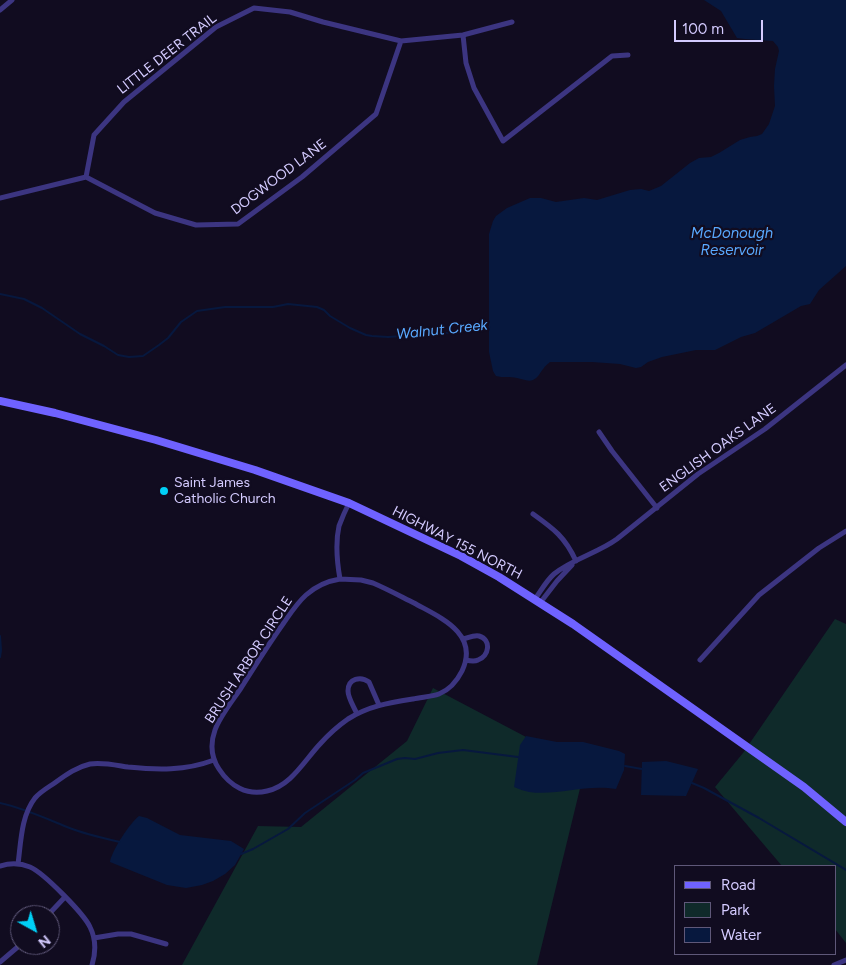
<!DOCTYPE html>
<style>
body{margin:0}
#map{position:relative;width:846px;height:965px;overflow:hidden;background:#110c20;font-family:Figtree,sans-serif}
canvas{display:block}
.legend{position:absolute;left:674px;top:865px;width:162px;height:90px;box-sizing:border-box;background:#110c20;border:1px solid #5f5879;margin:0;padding:6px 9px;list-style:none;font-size:15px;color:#d4cbff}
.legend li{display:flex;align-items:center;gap:10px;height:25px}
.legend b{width:25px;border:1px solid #5f5879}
.north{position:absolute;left:10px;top:905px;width:50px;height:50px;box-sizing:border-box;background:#110c20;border:1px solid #5f5879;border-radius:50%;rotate:141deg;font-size:14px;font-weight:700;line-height:20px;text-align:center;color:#d4cbff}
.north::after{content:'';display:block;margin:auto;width:18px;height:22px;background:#00d0f6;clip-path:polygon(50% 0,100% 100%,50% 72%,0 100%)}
.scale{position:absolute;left:674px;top:20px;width:89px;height:22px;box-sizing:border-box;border:2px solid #d4cbff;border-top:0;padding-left:6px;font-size:15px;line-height:18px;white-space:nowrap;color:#d4cbff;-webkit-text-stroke:4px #110c20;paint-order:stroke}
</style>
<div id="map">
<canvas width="846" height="965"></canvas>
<ul class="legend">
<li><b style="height:6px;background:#6f62ff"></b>Road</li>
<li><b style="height:14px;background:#0f2a2a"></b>Park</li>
<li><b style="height:14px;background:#07183e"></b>Water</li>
</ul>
<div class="north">N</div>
<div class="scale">100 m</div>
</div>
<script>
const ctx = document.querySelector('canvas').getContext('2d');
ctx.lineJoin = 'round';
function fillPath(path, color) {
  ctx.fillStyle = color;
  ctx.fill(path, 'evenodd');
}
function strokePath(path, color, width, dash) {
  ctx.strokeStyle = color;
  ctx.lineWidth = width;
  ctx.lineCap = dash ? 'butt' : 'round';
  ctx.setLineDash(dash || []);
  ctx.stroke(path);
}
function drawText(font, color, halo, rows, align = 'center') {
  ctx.font = font + ' Figtree,sans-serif';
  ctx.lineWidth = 4.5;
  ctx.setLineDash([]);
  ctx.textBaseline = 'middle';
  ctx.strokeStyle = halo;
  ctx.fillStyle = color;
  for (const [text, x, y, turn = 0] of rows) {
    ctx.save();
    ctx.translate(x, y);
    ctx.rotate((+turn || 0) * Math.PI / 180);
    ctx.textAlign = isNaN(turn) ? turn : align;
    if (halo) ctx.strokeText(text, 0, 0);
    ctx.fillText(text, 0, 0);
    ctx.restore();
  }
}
fillPath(new Path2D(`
 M 835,619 L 846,624 L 846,943 L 835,929 L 835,866 L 782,866 L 715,787 L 743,753 Z
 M 433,688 L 585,768 L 537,965 L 182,965 L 258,826 L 301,827 L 407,741 Z`), '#0f2a2a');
fillPath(new Path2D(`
 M 704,0 L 846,0 L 846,266 L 819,290 L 810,304 L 801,306 L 755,333 L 741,337 L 715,350 L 696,350 L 662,357 L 648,362 L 641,367 L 636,368 L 620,364 L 592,362 L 550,362 C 549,363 544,367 544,368 C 540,372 539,377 533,380 C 528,382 522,379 517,378 C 510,376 503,378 496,376 L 493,371 L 489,352 L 489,234 L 493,221 L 496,216 L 507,208 L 530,198 L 541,198 L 556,202 L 584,198 L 597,200 L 630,190 L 641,189 L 649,191 L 661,186 L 690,163 L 699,158 L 711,157 L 719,153 L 740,140 L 750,137 L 757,136 L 762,134 L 769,124 L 775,106 L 774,86 L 775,69 L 779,51 L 778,47 L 773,41 L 745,39 L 737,38 L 721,11 Z
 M 526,736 L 557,742 L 583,742 L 619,751 L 625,754 L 624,770 L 616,789 C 585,784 558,796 529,792 C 524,791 519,789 514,787 L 520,745 Z
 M 666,761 L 698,769 L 686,796 L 641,795 L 642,762 Z
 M 139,816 L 147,818 L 180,835 L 231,841 L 244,849 L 235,865 L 225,874 L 213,881 L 202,885 L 186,888 L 167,885 L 110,862 C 112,850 130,823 139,816 Z`), '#07183e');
strokePath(new Path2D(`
 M 0,294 L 24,299 L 42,308 L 80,334 L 104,346 L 118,355 L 129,357 L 143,356 L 159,345 L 168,338 L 181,322 L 197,311 L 225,307 L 273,307 L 288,304 L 317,307 L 324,310 L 330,316 L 350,328 L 366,335 L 372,336 L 388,337 L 446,333 L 490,327
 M 0,636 L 1,650 L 0,657
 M 625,766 L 642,769
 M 692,783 L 704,788 L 759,818 L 846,870
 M 0,803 C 23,808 45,818 67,827 C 84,834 102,838 120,842
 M 241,854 L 253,849 L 288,829 L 305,813 L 355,780 L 363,773 L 397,759 L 405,758 L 415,759 L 438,753 L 463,750 L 518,757`), '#07183e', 2);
strokePath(new Path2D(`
 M 0,10 L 12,0
 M 463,35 L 466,63 L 474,88 L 503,141 L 612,56 L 628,55
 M 86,177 L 94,135 L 124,102 L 216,27 L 254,8 L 290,12 L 323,22 L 401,41 L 463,35 L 512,22
 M 0,198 L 86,177 L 155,213 L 196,225 L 238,224 L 302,177 L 376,114 L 401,41
 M 599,432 L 612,451 L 657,508
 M 533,514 C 554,529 565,537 576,561
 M 340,579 L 361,580 L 373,583 C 387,589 400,596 414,603 C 439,617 480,633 462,671 C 457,681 449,690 439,694 C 431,697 421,697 413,699 C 388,703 369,706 348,719 C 338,726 328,735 320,744 C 304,761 291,786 267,791 C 247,796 230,786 219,769 C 211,757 210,744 215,730 C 220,716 233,700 241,688 C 255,666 268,645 283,624 C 290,614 297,603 306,595 C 316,586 328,581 340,579 Z
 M 340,579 C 337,562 335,544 339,526 C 342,518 345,511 349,503
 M 535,599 C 541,591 546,581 554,574 C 572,559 598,553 617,539 L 698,474 L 765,429 L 846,365
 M 540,603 L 557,581 L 572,565
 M 463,639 C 468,638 473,635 479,636 C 492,640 489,656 478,660 C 474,662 470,661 466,660
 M 700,660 L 759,595 L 819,548 L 846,531
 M 357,714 C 354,707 348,698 348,691 C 348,678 361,676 369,682 L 379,705
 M 18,864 C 21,842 21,816 35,798 C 41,791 49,787 56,782 C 67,774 77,767 90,764 C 102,762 115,765 128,767 C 157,770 185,771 214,760
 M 0,866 C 10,863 20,863 30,867 C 44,873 84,914 90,927 C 96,939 96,952 92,965
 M 48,915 L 65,897
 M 94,938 L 118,934 L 131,934 L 166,944
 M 0,962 L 20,945
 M 834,965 L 846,960`), '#3c3581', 5);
strokePath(new Path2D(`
 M 0,401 L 55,413 L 156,440 L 255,470 L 349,503 L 461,556 L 499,577 L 573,624 L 804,787 L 846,822`), '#6f62ff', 8);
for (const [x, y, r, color] of [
 [164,491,5,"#00d0f6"]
]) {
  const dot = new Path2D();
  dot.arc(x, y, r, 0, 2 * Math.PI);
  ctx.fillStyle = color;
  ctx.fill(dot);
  strokePath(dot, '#110c20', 2);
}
drawText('14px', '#d4cbff', '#110c20', [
 ["LITTLE DEER TRAIL",167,54,-38],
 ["DOGWOOD LANE",279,177,-37],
 ["ENGLISH OAKS LANE",718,448,-36],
 ["HIGHWAY 155 NORTH",457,543,27],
 ["BRUSH ARBOR CIRCLE",249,660,-57]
]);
drawText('14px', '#d4cbff', '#110c20', [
 ["Saint James",174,483],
 ["Catholic Church",174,499]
], 'left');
drawText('italic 15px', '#59a9ff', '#110c20', [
 ["McDonough",732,234],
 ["Reservoir",732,251],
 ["Walnut Creek",442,330,-6]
]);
</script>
